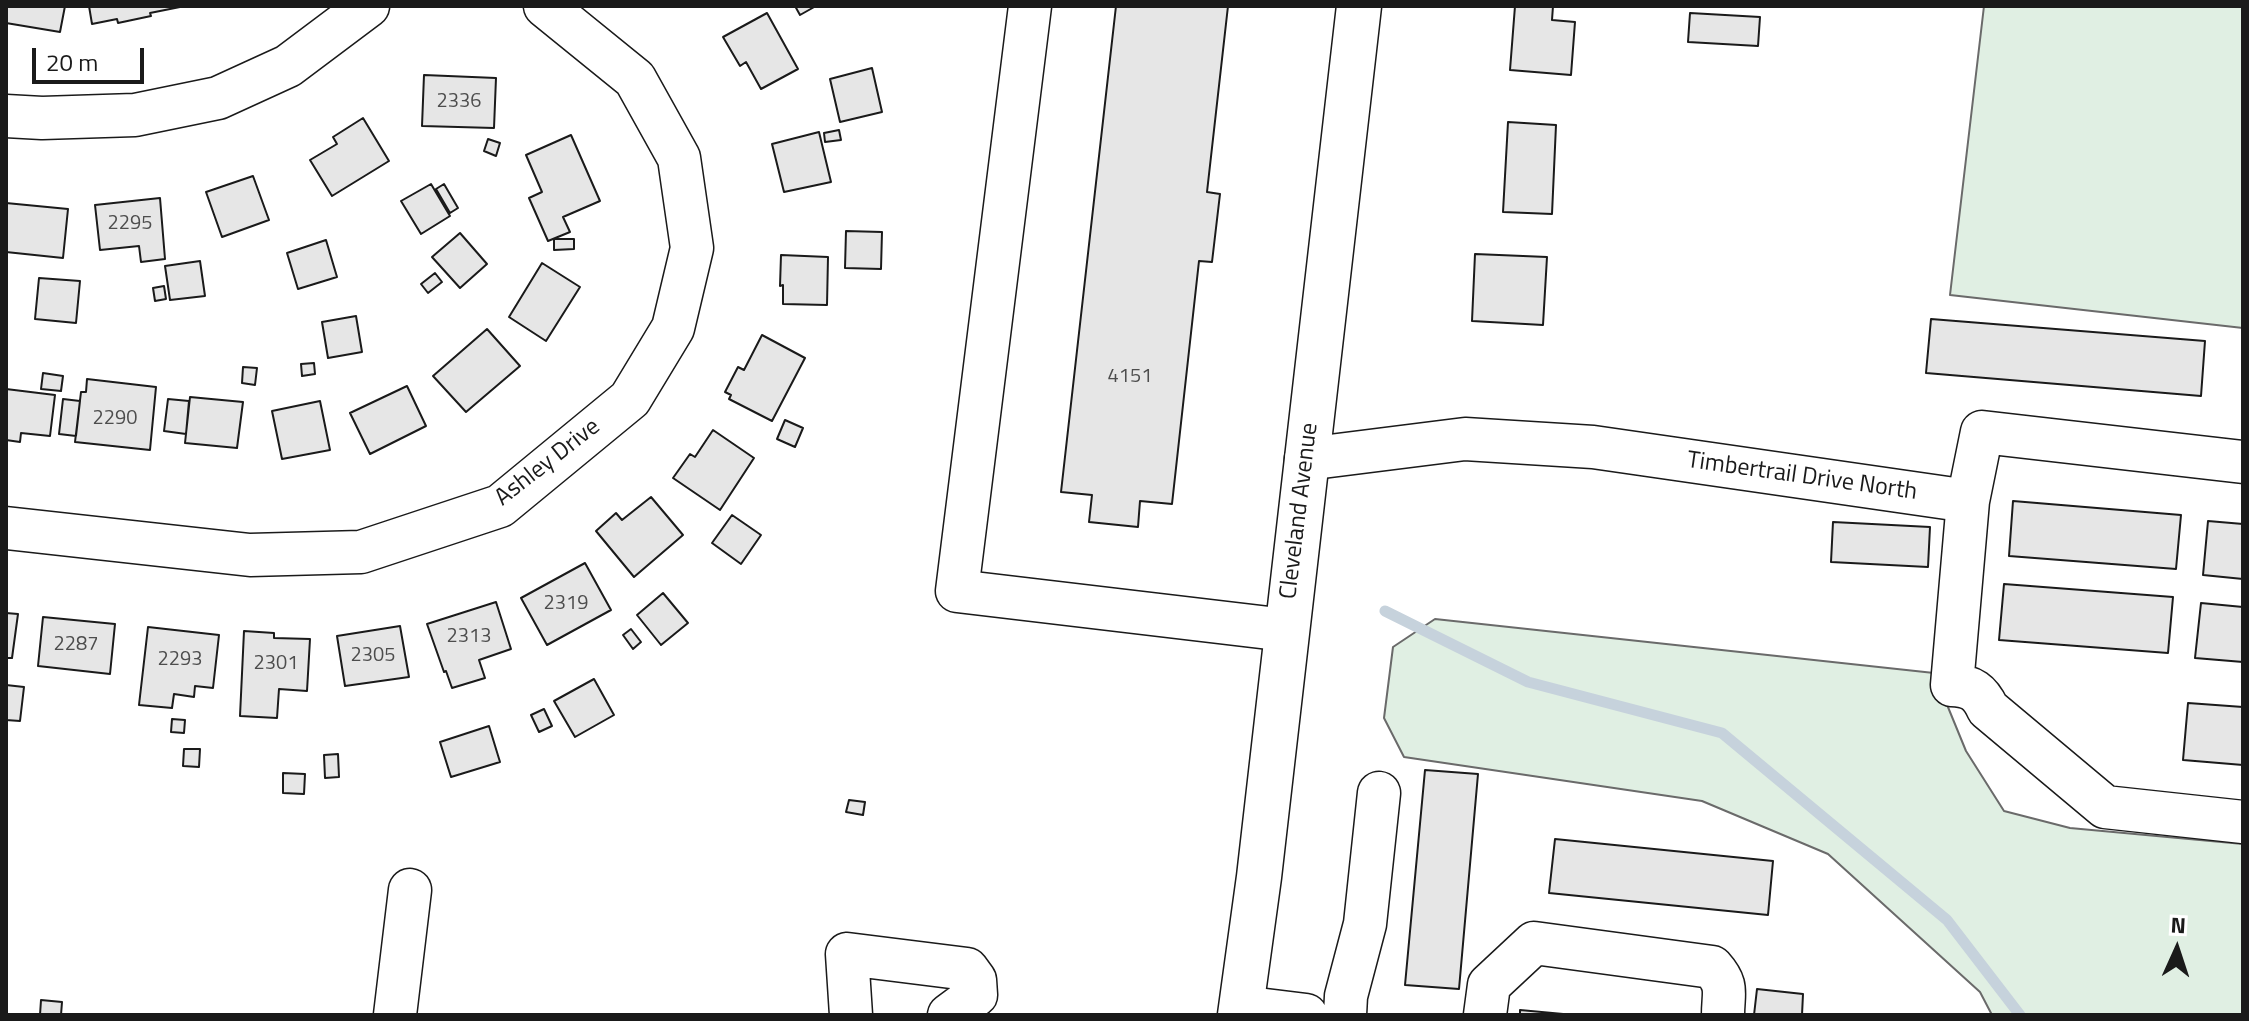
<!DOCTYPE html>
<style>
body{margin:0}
#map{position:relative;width:2249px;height:1021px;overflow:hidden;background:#fff;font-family:"Titillium Web",sans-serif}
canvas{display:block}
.frame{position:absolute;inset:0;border:8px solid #1a1a1a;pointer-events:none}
.north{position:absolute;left:2137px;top:909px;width:80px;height:80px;-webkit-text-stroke:6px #fff;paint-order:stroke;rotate:3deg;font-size:22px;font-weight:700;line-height:32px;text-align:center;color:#1a1a1a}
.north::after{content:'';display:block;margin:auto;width:28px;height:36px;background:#1a1a1a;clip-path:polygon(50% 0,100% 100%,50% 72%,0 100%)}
.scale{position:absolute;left:32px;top:48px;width:112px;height:36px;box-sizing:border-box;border:4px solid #1a1a1a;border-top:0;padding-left:10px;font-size:24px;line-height:28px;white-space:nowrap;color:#1a1a1a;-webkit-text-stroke:6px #fff;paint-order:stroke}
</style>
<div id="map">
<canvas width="2249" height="1021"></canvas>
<div class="frame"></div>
<div class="north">N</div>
<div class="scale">20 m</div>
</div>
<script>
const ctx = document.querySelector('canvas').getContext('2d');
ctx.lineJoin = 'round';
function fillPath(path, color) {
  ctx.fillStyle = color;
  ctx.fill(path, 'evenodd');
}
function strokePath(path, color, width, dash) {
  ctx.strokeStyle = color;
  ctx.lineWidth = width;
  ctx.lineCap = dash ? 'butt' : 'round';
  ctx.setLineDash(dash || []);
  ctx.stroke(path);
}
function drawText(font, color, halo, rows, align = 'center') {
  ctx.font = font + ' "Titillium Web",sans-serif';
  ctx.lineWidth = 6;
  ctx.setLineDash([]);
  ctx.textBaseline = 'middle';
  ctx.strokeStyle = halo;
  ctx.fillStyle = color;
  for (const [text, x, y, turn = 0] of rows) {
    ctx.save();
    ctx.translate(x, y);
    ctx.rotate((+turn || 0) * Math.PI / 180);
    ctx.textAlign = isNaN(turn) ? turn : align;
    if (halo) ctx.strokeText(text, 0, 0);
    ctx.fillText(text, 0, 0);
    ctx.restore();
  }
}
const green = new Path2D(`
 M 1984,6 L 2243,6 L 2243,328 L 1950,295 Z
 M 1435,619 L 1934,673 L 1966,751 L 2004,811 L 2070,828 L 2243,844 L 2243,1015 L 1992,1015 L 1980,992 L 1828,854 L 1702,801 L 1404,757 L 1384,718 L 1393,647 Z`);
fillPath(green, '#e0efe3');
strokePath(green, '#6a6a6a', 2);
strokePath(new Path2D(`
 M 1385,611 L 1528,682 L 1722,733 L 1947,920 L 2020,1015`), '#c6d2dc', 11);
const building = new Path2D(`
 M 6,6 L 65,6 L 60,32 L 6,23 Z
 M 89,6 L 180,6 L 180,7 L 150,13 L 151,16 L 118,23 L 117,19 L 92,24 Z
 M 795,6 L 816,6 L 800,15 Z
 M 1116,6 L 1228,6 L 1207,192 L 1220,194 L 1212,262 L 1199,261 L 1172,504 L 1140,501 L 1138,527 L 1089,522 L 1092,495 L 1061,492 Z
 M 1515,6 L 1553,6 L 1552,20 L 1575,22 L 1571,75 L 1510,70 Z
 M 767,13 L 798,69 L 761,89 L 746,62 L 740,66 L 723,37 Z
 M 1690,13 L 1760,17 L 1758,46 L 1688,42 Z
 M 872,68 L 882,112 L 840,122 L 830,79 Z
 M 424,75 L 496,78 L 494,128 L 422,126 Z
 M 363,118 L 389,161 L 332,196 L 310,160 L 337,144 L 333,137 Z
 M 1508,122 L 1556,125 L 1552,214 L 1503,212 Z
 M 839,130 L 841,140 L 825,142 L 824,133 Z
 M 819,132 L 831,182 L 784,192 L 772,144 Z
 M 571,135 L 600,201 L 563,217 L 570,232 L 548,241 L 529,198 L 542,192 L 526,155 Z
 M 488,139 L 500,143 L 496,156 L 484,151 Z
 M 253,176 L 269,220 L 222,237 L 206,192 Z
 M 431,184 L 450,216 L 421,234 L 401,201 Z
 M 444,184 L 458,208 L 450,213 L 436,189 Z
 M 160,198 L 165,259 L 141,262 L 139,246 L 100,250 L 95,205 Z
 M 6,203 L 68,209 L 63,258 L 6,252 Z
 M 846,231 L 882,232 L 881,269 L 845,268 Z
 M 460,233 L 487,264 L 460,288 L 432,257 Z
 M 554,239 L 574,239 L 574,249 L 554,250 Z
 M 326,240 L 337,277 L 298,289 L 287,253 Z
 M 1475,254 L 1547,257 L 1543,325 L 1472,321 Z
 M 781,255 L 828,257 L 827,305 L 783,304 L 783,285 L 780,286 Z
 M 200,261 L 205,296 L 170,300 L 165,266 Z
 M 542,263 L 580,287 L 546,341 L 509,317 Z
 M 435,273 L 442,282 L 428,293 L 421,284 Z
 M 39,278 L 80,281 L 76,323 L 35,319 Z
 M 164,286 L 166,299 L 155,301 L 153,288 Z
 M 356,316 L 362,352 L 328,358 L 322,322 Z
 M 1931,319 L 2205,341 L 2201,396 L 1926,373 Z
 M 487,329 L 520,366 L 466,412 L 433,376 Z
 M 762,335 L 805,358 L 772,421 L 729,399 L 731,395 L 725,392 L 738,367 L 744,370 Z
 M 314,363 L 315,374 L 302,376 L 301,364 Z
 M 243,367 L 257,368 L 255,385 L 242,383 Z
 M 43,373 L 63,376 L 61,391 L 41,389 Z
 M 87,379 L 156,387 L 150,450 L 75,442 L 81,392 L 86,392 Z
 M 407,386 L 426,426 L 370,454 L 350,413 Z
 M 6,389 L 55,395 L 50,436 L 21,433 L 20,442 L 6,440 Z
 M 190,397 L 243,402 L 237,448 L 185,443 Z
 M 63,399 L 80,401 L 76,436 L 59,434 Z
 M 168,399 L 189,401 L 186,434 L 164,431 Z
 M 320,401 L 330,450 L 282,459 L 272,411 Z
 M 785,420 L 803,428 L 795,447 L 777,439 Z
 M 713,430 L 754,458 L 720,510 L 673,478 L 690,454 L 695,457 Z
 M 651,497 L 683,535 L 634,577 L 596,531 L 616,513 L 622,520 Z
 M 2013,501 L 2181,515 L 2176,569 L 2009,556 Z
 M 732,515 L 761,535 L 741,564 L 712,543 Z
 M 2208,521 L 2243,524 L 2243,579 L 2203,575 Z
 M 1833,522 L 1930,527 L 1928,567 L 1831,562 Z
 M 585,563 L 611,610 L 547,645 L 521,598 Z
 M 2004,584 L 2173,597 L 2168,653 L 1999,640 Z
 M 663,593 L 688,623 L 661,645 L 637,615 Z
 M 496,602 L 511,649 L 479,660 L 485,678 L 452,688 L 446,671 L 444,672 L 427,624 Z
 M 2201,603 L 2243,607 L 2243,662 L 2195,658 Z
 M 6,613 L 18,614 L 12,658 L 6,658 Z
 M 43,617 L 115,624 L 110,674 L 38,666 Z
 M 400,626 L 409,677 L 345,686 L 337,636 Z
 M 148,627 L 219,635 L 213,688 L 195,686 L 194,697 L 174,694 L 172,708 L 139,705 Z
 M 631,629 L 641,642 L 633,649 L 623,635 Z
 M 244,631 L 274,633 L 274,638 L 310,639 L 307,691 L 279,689 L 277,718 L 240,716 Z
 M 594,679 L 614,715 L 575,737 L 554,701 Z
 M 6,685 L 24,687 L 20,721 L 6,720 Z
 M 2188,703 L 2243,707 L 2243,765 L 2183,760 Z
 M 544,709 L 552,726 L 539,732 L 531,715 Z
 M 172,719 L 185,720 L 184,733 L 171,732 Z
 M 489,726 L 500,762 L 451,777 L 440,742 Z
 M 184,749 L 200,749 L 199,767 L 183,766 Z
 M 338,754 L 339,777 L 325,778 L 324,755 Z
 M 1425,770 L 1478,774 L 1459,989 L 1405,985 Z
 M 283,773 L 305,774 L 304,794 L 283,793 Z
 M 849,800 L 865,802 L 863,815 L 846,812 Z
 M 1555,839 L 1773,861 L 1768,915 L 1549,893 Z
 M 1757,989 L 1803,994 L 1802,1015 L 1754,1015 Z
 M 41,1000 L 62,1002 L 61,1015 L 40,1015 Z
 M 1520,1010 L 1574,1015 L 1520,1015 Z`);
fillPath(building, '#e6e6e6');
strokePath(building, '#1a1a1a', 2);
const minor = new Path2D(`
 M 1030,6 L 957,591 L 1286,630
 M 6,116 L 42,118 L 135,115 L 218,98 L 288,66 L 368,6
 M 1306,459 L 1465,439 L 1593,447 L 1968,501
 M 2243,462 L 1982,432 L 1968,501 L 1952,685 C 1972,686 1980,692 1988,709 L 2105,807 L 2243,822
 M 6,528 L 250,555 L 361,552 L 500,506 L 630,399 L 673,328 L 692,248 L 679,158 L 635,79 L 545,6
 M 1241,1007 L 1306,1015
 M 395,1015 L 410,890
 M 851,1015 L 847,954 L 967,969 L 975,980 L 976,995 L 949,1015
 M 1345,1015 L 1346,996 L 1365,924 L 1379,793
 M 1485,1015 L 1489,985 L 1534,943 L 1712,967 C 1729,986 1723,992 1723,1015`);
const major = new Path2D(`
 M 1240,1015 L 1259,877 L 1359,6`);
strokePath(minor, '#1a1a1a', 45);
strokePath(major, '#1a1a1a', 47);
strokePath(minor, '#fff', 42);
strokePath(major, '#fff', 44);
drawText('20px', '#4d4d4d', null, [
 ["2336",459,102],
 ["2295",130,224],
 ["4151",1130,377],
 ["2290",115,419],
 ["2319",566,604],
 ["2313",469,637],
 ["2287",76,645],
 ["2305",373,656],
 ["2293",180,660],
 ["2301",276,664]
]);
drawText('24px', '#1a1a1a', '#fff', [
 ["Ashley Drive",548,463,-38],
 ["Timbertrail Drive North",1802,477,8],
 ["Cleveland Avenue",1300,511,-83]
]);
</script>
